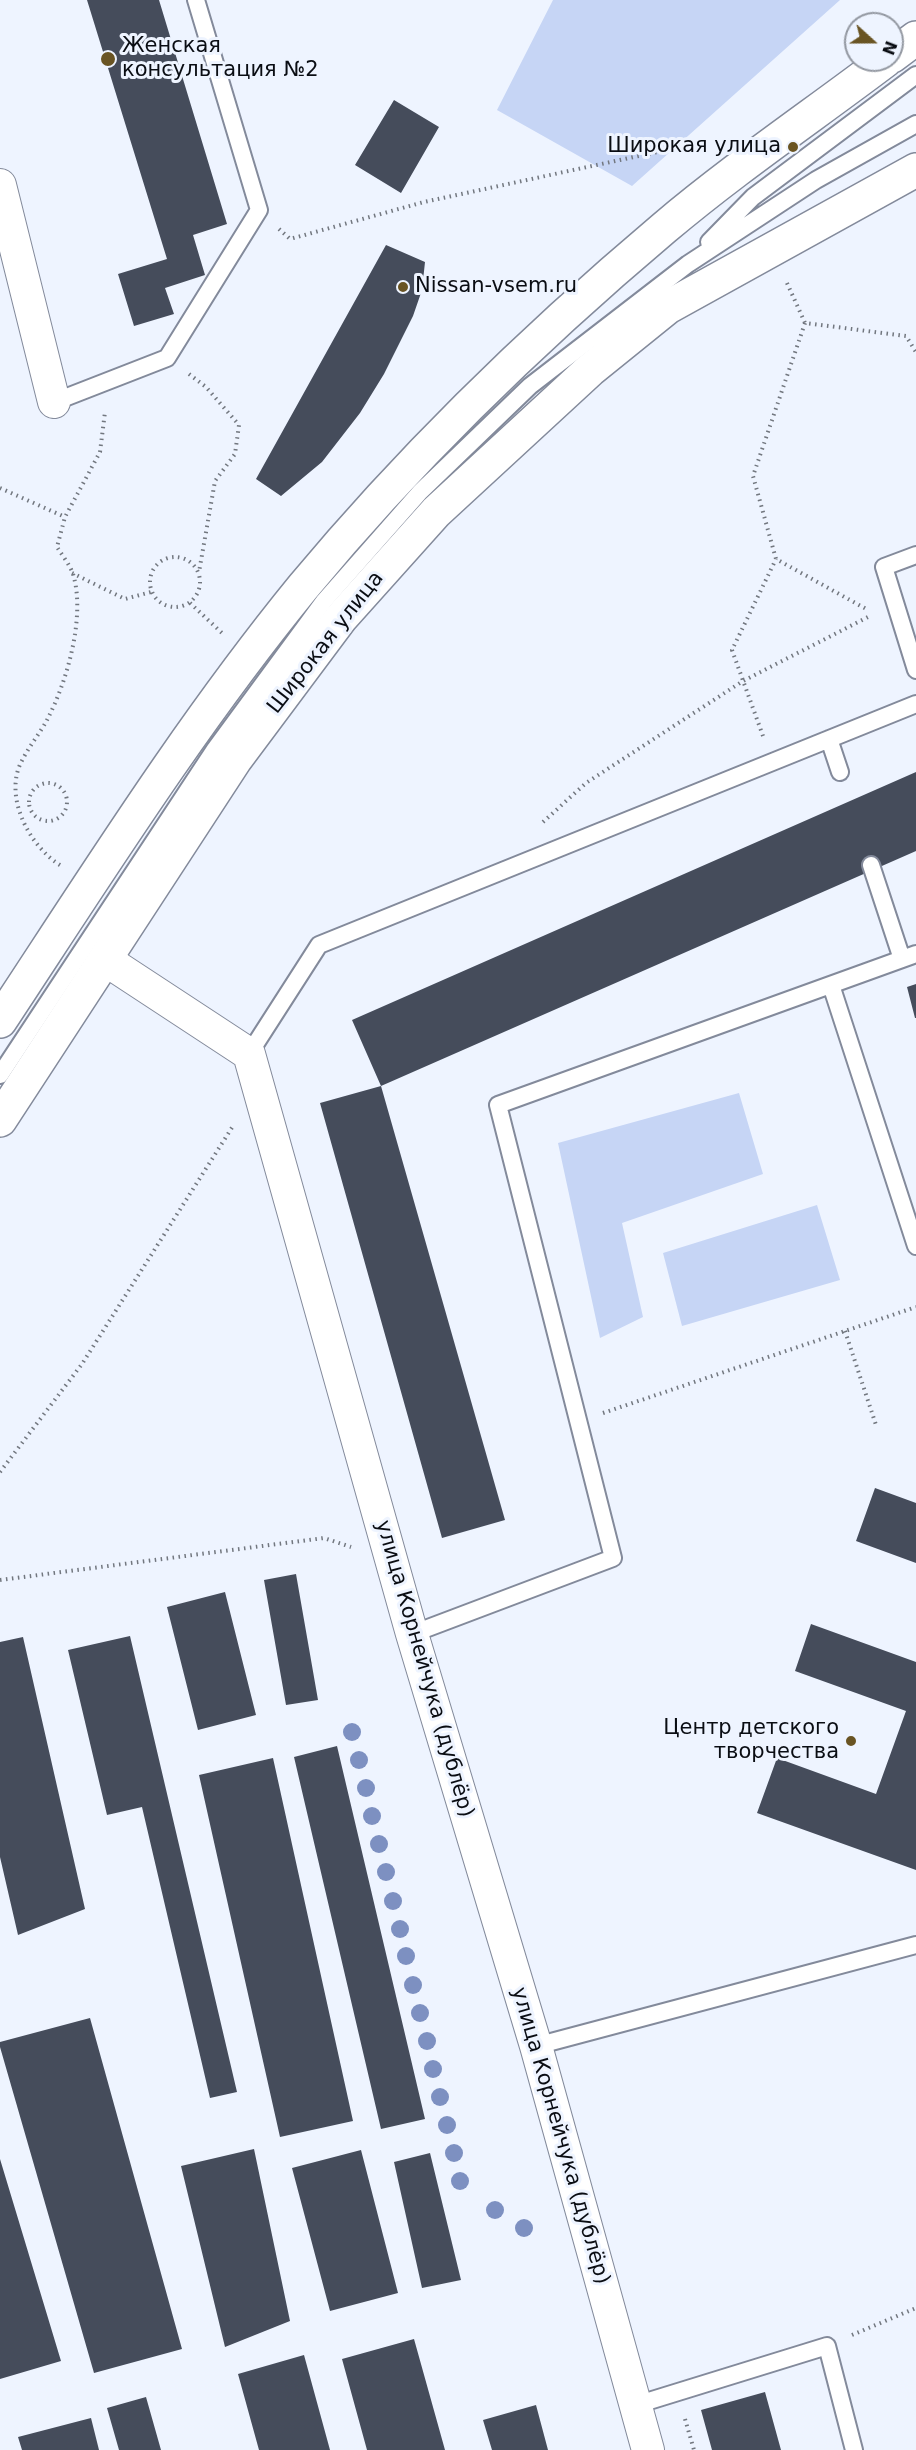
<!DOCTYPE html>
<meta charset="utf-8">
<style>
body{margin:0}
#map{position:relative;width:916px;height:2450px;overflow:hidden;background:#eef4ff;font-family:"DejaVu Sans",sans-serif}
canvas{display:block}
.north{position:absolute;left:844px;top:12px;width:60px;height:60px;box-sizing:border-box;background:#eef4ff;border:2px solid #9398a1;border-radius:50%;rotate:111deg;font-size:16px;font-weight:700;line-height:24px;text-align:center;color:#0a0d13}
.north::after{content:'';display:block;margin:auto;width:21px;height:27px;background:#695423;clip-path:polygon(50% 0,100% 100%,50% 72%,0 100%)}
</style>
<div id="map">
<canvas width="916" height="2450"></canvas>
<div class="north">N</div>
</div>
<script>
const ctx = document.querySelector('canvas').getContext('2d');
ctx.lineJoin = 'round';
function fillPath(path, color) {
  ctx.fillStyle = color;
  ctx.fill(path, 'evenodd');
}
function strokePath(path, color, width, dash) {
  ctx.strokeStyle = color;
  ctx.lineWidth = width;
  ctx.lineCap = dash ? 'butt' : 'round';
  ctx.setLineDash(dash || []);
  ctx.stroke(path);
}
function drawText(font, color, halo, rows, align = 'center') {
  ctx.font = font + ' "DejaVu Sans",sans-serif';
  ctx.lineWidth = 6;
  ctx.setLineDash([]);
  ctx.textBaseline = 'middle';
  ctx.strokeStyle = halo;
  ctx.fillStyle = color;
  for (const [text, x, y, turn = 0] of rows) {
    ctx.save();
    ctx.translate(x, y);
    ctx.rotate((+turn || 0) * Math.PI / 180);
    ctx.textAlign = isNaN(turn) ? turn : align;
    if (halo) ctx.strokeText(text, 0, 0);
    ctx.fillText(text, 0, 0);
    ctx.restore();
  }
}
fillPath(new Path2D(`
 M 553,0 L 840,0 L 632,186 L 497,110 Z
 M 739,1093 L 763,1174 L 622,1223 L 643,1317 L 600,1338 L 558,1143 Z
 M 817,1205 L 840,1280 L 682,1326 L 663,1253 Z`), '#c6d5f5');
fillPath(new Path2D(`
 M 87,0 L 159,0 L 227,224 L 193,235 L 205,275 L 165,288 L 174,314 L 134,326 L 118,274 L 167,259 Z
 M 394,100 L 439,127 L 401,193 L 355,165 Z
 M 386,245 L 425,262 L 422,290 L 413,316 L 384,374 L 360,413 L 322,462 L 281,496 L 256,479 Z
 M 916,772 L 916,851 L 381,1086 L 352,1020 Z
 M 916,984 L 916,1018 L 915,1018 L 907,987 Z
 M 381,1086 L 505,1520 L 442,1538 L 320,1103 Z
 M 875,1488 L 916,1503 L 916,1563 L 856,1541 Z
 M 296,1574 L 318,1700 L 286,1705 L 264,1580 Z
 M 225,1592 L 256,1715 L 198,1730 L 167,1607 Z
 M 811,1624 L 916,1662 L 916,1870 L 757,1813 L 777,1758 L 876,1794 L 906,1711 L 795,1671 Z
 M 130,1636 L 237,2092 L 210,2098 L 142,1807 L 107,1815 L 68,1650 Z
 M 23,1637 L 85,1909 L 18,1935 L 0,1857 L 0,1642 Z
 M 337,1746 L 425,2119 L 381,2129 L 294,1757 Z
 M 273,1758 L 353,2121 L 280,2137 L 199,1775 Z
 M 90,2018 L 182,2349 L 94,2373 L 0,2047 L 0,2042 Z
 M 254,2149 L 290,2321 L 225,2347 L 181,2166 Z
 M 361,2150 L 398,2293 L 330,2311 L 292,2168 Z
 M 430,2153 L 461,2280 L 422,2288 L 394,2162 Z
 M 0,2159 L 61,2361 L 0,2379 Z
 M 414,2339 L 445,2450 L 367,2450 L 342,2359 Z
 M 304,2355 L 330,2450 L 259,2450 L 238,2374 Z
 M 765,2392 L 781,2450 L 712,2450 L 701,2410 Z
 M 146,2397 L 161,2450 L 119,2450 L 107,2408 Z
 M 536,2405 L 548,2450 L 492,2450 L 483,2420 Z
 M 91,2418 L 99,2450 L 22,2450 L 18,2437 Z`), '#454c5b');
const lane = new Path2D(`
 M 709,242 L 753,197 L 916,75
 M 54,402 L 167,358 L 259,210 L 196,0
 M 916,555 L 884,567 L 916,670
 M 829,739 L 840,772
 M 871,865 L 902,959
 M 831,985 L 916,1246
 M 249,1054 L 319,945 L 916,704
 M 0,1075 L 215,749 L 324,601 L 420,492 L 530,386 L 688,264 L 816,180 L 916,124
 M 412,1634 L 613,1558 L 498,1105 L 916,954
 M 536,2046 L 916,1945
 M 636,2405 L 827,2346 L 854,2450`);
const street = new Path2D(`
 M 0,185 L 54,402
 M 107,956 L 118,968 L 249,1054 L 412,1634 L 536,2046 L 648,2450`);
const secondary = new Path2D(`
 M 892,56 L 916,38
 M 0,1021 C 97,874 191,724 303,587 C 410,458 536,336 664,228 C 735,168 812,116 886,60
 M 0,1120 L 235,760 L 341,618 L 436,512 L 590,370 L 668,307 L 916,170`);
strokePath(lane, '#838a9b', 20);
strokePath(street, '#838a9b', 34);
strokePath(secondary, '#838a9b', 36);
strokePath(new Path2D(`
 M 279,229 L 290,239 L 424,202 L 704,142
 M 787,283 L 805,323 L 906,336 L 916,352
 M 805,323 L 753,476 L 776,559 L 868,610
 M 189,374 L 206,387 L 239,425 L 235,454 L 215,481 L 199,572
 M 0,488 L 65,517
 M150 582a25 25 0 1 1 50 0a25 25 0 1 1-50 0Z
 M 72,573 L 125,599 L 151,592
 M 190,603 L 222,633
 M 763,736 L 732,650 L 776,559
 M29 802a19 19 0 1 1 38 0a19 19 0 1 1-38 0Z
 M 543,822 L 586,783 L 743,681 L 870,616
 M 60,865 C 31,847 6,802 19,767 C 26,750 39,735 47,720 C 67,682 86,616 73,574 C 70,565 62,555 57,547 L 65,517 L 100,452 L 105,412
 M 845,1331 L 876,1425
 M 603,1413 L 916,1307
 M 0,1472 L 82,1364 L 233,1126
 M 0,1580 L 324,1538 L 351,1547
 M 852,2335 L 916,2308
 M 685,2419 L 694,2450`), '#72777f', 4, [1.5, 4.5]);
strokePath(lane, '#fff', 16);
strokePath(street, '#fff', 32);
strokePath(secondary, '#fff', 33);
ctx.fillStyle = '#7d90c1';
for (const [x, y] of [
 [352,1732],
 [359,1760],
 [366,1788],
 [372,1816],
 [379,1844],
 [386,1872],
 [393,1901],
 [400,1929],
 [406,1956],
 [413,1985],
 [420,2013],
 [427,2041],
 [433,2069],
 [440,2097],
 [447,2125],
 [454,2153],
 [460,2181],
 [495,2210],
 [524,2228]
]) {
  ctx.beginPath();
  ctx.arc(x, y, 9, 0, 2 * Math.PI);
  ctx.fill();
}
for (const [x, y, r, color] of [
 [108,59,8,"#695423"],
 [793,147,6,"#695423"],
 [403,287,6,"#695423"],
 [851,1741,6,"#695423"]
]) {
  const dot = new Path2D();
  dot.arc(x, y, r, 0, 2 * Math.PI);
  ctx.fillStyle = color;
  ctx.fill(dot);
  strokePath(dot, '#eef4ff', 2);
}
drawText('21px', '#0a0d13', '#eef4ff', [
 ["Женская",122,47],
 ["консультация №2",122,71],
 ["Широкая улица",781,147,"right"],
 ["Nissan-vsem.ru",415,287],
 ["Центр детского",839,1729,"right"],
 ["творчества",839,1753,"right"]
], 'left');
drawText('21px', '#0a0d13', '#eef4ff', [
 ["Широкая улица",326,643,-52],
 ["улица Корнейчука (дублёр)",424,1669,74],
 ["улица Корнейчука (дублёр)",560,2136,74]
]);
</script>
